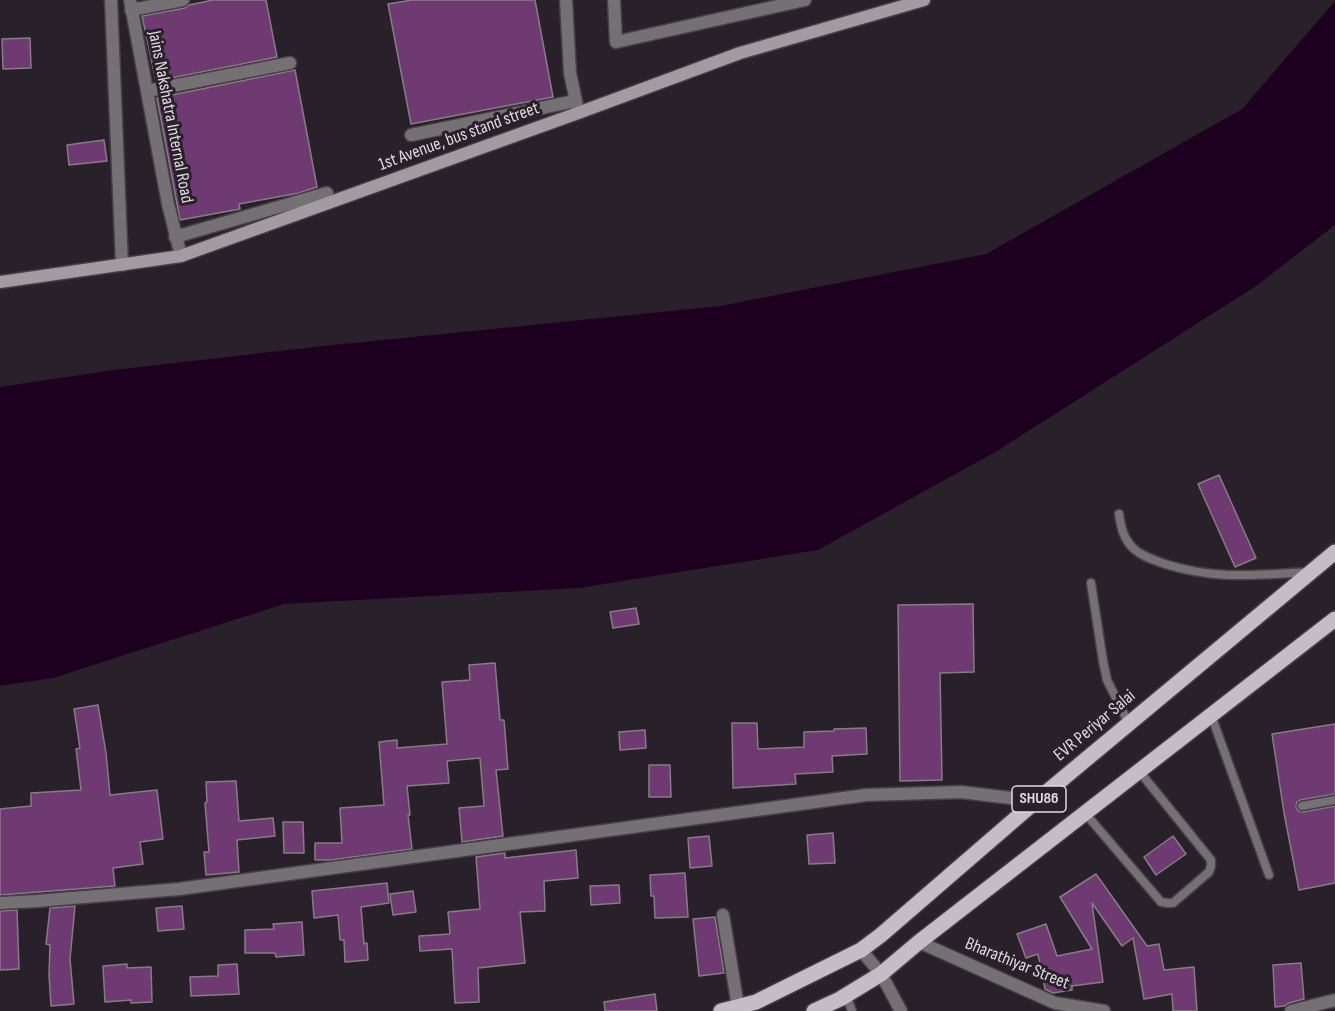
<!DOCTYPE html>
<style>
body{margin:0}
canvas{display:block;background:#29212a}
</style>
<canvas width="1335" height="1011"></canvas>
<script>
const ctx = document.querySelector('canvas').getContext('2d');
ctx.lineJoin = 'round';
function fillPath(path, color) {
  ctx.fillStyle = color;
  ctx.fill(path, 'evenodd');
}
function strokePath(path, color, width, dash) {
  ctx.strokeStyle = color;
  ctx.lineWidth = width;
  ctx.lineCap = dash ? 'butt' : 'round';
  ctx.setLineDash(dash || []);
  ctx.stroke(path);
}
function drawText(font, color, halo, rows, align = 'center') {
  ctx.font = font + ' "Sofia Sans Condensed",sans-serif';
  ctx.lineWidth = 6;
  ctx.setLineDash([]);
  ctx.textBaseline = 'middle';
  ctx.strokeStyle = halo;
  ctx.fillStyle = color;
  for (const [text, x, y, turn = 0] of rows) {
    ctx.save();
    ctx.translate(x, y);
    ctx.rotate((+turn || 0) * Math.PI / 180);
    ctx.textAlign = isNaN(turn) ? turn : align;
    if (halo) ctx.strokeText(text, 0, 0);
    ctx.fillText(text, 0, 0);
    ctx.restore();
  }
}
fillPath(new Path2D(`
 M 1335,1 L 1335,225 L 1256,286 L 997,451 L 818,550 L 579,588 L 284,604 L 53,678 L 0,686 L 0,387 L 113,370 L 323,346 L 720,306 L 986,254 L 1242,109 Z`), '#1e0021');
const building = new Path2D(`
 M 213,0 L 266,0 L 277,57 L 156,81 L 142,16 L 185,8 L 189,5 Z
 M 412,0 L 535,0 L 553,97 L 411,124 L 388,4 Z
 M 30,38 L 31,68 L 3,69 L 2,39 Z
 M 295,70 L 317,187 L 299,193 L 239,204 L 240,209 L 180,220 L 157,98 Z
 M 104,140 L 107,161 L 69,165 L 67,145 Z
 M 1219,475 L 1256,558 L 1235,567 L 1198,484 Z
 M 973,604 L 974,672 L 940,673 L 942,780 L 900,781 L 898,605 Z
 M 636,608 L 639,624 L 613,628 L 610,612 Z
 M 495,663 L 500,720 L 504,720 L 508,769 L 496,770 L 503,836 L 462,842 L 459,808 L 484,806 L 480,758 L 447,761 L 449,783 L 407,786 L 410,815 L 408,815 L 412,849 L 331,860 L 315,860 L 315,843 L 342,843 L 340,808 L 384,805 L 379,742 L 397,740 L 397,748 L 447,744 L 442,682 L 470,680 L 469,665 Z
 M 98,705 L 106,753 L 110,795 L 157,790 L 163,839 L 140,842 L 143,864 L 113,868 L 115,886 L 0,895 L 0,809 L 31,806 L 31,793 L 81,790 L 76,749 L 80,748 L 74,709 Z
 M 732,723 L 757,723 L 758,749 L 804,747 L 804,732 L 834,731 L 834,729 L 866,728 L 867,754 L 832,756 L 833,772 L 795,774 L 796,784 L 733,788 Z
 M 1335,724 L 1335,794 L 1300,800 L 1297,802 L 1296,807 L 1298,811 L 1303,812 L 1335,806 L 1335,883 L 1299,890 L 1284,813 L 1272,734 Z
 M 645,730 L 646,748 L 620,750 L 619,732 Z
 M 649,765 L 670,765 L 671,797 L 649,797 Z
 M 236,781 L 239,821 L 273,818 L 275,836 L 237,840 L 239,872 L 206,875 L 204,852 L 209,852 L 205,803 L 207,802 L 206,782 Z
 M 283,822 L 303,822 L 304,853 L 284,853 Z
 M 833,833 L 835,863 L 809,864 L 807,835 Z
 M 709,836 L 712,866 L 690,868 L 688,838 Z
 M 1173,836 L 1186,854 L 1156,875 L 1144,857 Z
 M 576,850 L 578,878 L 544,881 L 545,911 L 520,912 L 525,963 L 478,968 L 479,1002 L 455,1003 L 452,949 L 420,951 L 419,936 L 450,934 L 448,912 L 480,909 L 476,857 L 505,853 L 505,858 Z
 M 685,873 L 688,917 L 655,918 L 654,896 L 651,896 L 650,875 Z
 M 1096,874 L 1147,946 L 1159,944 L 1164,970 L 1194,967 L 1197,1011 L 1173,1011 L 1172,994 L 1144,999 L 1133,938 L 1122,946 L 1092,903 L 1103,982 L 1072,986 L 1072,990 L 1053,993 L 1045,989 L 1038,954 L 1026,958 L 1017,934 L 1046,924 L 1057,956 L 1092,949 L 1060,897 Z
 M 387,883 L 389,903 L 361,907 L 364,944 L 367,943 L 368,960 L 345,962 L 344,940 L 340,940 L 338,915 L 314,918 L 312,891 Z
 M 619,885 L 620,903 L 591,905 L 590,886 Z
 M 413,891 L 416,912 L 393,915 L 390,894 Z
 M 75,906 L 70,959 L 74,1004 L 51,1006 L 49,975 L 50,945 L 46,944 L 50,908 Z
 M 182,906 L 184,929 L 158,931 L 156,908 Z
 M 17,910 L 19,969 L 0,970 L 0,911 Z
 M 715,917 L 724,973 L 699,976 L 693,919 Z
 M 302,922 L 304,955 L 276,957 L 275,953 L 245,953 L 245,930 L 274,929 L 273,924 Z
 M 1301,963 L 1304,999 L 1289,1003 L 1284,1006 L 1275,1007 L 1273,965 Z
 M 127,964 L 127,968 L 151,967 L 152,1002 L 131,1003 L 131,1000 L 105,1002 L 103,966 Z
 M 237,964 L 239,994 L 191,996 L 190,977 L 218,976 L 218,965 Z
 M 655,994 L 657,1011 L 605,1011 L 604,1002 Z`);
fillPath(building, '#6f3a72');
strokePath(building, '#867c86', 1.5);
const lane = new Path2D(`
 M 1119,514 C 1121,527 1123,538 1133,548 C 1141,556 1154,560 1165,564 C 1215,580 1257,575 1308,572
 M 1091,583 L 1103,661 L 1107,680 L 1129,724
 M 1211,715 L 1269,875
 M 1302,806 L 1335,800
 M 1085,813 L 1161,902 L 1167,903 L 1173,903 L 1209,872 L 1211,866 L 1211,860 L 1139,771
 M 846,995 L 852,1011`);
const street = new Path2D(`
 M 111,0 L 122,265
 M 130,0 L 168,204 L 181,256
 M 566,0 L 570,73 L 577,106
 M 614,0 L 616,42 L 805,0
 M 131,10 L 183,0
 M 147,91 L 290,63
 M 411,135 L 575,101
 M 175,237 L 327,193
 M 0,903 L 37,901 L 179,889 L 866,795 L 961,792 L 1036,801
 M 723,915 L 738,1007
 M 919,942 L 1055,1003 L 1104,1011
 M 861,950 L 881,974 L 901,1011
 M 1291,1011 L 1335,1000`);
const secondary = new Path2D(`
 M 0,282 L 181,256 L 578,113 L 740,53 L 924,0`);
const primary = new Path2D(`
 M 721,1011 L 756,1002 L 861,950 L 881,935 L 1036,801 L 1335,552
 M 814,1011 L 840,999 L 881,974 L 919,942 L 1335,619`);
strokePath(lane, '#463f47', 11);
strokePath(street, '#463f47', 15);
strokePath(secondary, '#463f47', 15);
strokePath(primary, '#463f47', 18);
strokePath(lane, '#747074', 8);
strokePath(street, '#747074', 12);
strokePath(secondary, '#a29ba2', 12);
strokePath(primary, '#c5bcc5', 15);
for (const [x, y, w] of [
 [1039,799,54]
]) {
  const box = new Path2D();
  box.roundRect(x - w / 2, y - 13, w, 26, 4.5);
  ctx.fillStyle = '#29212a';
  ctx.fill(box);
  strokePath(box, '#dfdadf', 1.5);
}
drawText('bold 16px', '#dfdadf', null, [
 ["SHU86",1039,799]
]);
drawText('18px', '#dfdadf', '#29212a', [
 ["Jains Nakshatra Internal Road",170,117,79],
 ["1st Avenue, bus stand street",459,137,-20],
 ["EVR Periyar Salai",1095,726,-40],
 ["Bharathiyar Street",1017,964,22]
]);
</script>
